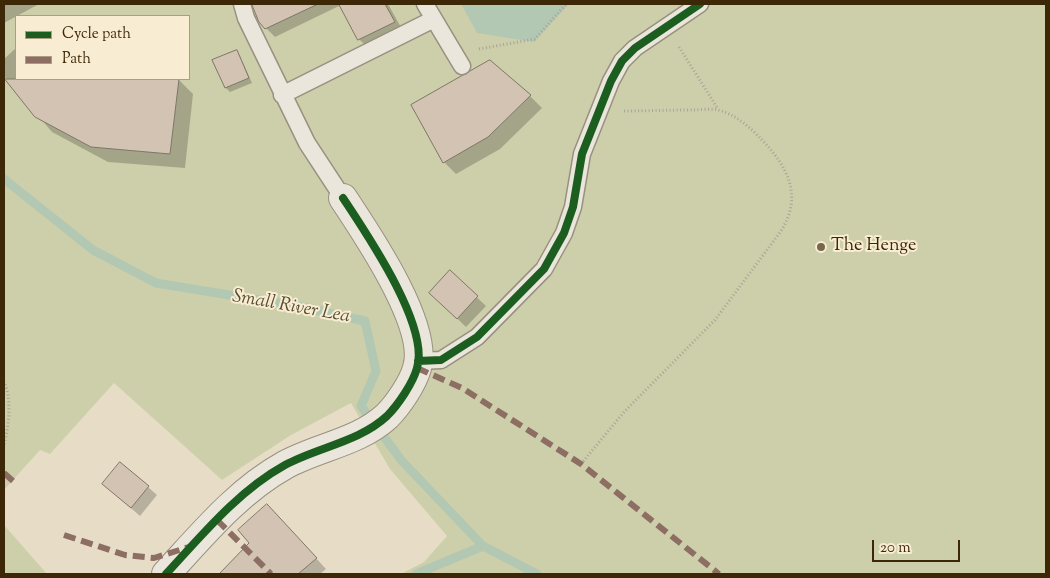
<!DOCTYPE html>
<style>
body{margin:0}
#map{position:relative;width:1050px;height:578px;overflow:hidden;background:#e7ddc7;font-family:"Sorts Mill Goudy",serif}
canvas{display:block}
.frame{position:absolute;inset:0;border:5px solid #3c2706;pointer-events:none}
.legend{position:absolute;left:15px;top:15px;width:175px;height:65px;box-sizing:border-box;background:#f8ecd2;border:1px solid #ad9d80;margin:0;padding:6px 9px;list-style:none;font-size:15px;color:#3c2706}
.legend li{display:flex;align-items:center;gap:10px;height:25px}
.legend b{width:25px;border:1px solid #ad9d80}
.scale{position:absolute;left:872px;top:540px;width:88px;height:22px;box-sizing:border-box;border:2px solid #3c2706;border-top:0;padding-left:6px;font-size:15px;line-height:18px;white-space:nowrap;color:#3c2706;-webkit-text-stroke:4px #f8ecd2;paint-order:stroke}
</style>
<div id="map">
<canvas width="1050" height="578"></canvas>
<div class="frame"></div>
<ul class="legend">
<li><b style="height:6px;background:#1b5e20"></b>Cycle path</li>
<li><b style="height:6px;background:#8d6e63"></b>Path</li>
</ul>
<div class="scale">20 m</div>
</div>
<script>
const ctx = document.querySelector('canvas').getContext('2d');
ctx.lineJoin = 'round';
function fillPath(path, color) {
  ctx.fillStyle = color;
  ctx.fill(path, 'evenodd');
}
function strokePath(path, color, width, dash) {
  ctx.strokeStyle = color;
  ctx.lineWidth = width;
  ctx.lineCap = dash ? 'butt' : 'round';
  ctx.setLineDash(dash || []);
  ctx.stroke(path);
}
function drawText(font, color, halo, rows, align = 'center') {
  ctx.font = font + ' "Sorts Mill Goudy",serif';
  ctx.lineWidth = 4;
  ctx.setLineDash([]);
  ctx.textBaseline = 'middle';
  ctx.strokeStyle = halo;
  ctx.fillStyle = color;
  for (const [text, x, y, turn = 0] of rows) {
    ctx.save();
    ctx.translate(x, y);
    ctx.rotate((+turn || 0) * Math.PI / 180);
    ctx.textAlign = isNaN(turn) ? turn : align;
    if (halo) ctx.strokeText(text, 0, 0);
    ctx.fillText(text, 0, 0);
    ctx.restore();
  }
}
fillPath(new Path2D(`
 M 4,4 L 1046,4 L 1046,574 L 401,574 L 424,562 L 447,536 L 390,469 L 351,403 L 291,435 L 222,480 L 114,383 L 50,454 L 40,450 L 4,490 ZM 16,16 L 189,16 L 189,79 L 16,79 Z
 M 4,525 L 47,574 L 4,574 Z`), '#cdcfaa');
fillPath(new Path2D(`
 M 461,4 L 569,4 L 534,42 L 477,33 Z`), '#b3c8b3');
fillPath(new Path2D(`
 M 4,4 L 39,4 L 4,23 Z
 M 254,4 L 388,4 L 403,31 L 368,48 L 359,39 L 341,5 L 275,37 L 260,22 Z
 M 16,48 L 16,79 L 178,79 L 193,94 L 185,168 L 108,162 L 52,132 L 4,76 L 4,59 Z
 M 236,51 L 240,56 L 252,83 L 230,92 L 226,88 L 214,60 Z
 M 530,96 L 542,108 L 500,149 L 456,174 L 444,162 Z
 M 450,272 L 486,306 L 466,327 L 431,293 Z
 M 103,484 L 148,487 L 157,495 L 140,516 Z
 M 277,516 L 326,569 L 320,574 L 220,574 Z`), '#0003');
strokePath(new Path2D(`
 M 4,179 L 93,250 L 156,283 L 302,307 L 365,321 L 376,371 L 361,406 L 402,461 L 483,546 L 537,574
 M 416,574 L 483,546`), '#b3c8b3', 9);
const building = new Path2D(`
 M 252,4 L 318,4 L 265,29 L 259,22 Z
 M 339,4 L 385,4 L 395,22 L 358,40 Z
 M 237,50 L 249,78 L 225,88 L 212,60 Z
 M 490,60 L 531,95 L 488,137 L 443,163 L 411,105 Z
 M 5,79 L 179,79 L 170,154 L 91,147 L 35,117 Z
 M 450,270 L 478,296 L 457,319 L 429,293 Z
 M 120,462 L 149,486 L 131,508 L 102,484 Z
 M 267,504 L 317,558 L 298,574 L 219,574 L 249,543 L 238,530 Z`);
fillPath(building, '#d3c3b2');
strokePath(building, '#7f7767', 1);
const lane = new Path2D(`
 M 242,4 L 246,18 L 307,143 L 343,198
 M 425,4 L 462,66
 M 282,95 L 434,19
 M 418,361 L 441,360 L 477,337 L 544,269 L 564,233 L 573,207 L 582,154 L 611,81 L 622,61 L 635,48 L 700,4`);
const street = new Path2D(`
 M 166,574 C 202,535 238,491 285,465 C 318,447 359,442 387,416 C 398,405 413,383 417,368 C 430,326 366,233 343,198`);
strokePath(lane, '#989080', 19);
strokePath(street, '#989080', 30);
strokePath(new Path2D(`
 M 679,47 L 718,109
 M 479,49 L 535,39 L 566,4
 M 4,381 C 12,400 9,424 4,445
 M 581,464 L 624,412 L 715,320 L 781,231 C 803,196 788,167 762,140 C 751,128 735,114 718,110 C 710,108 700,110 692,110 C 669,110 646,111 623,111`), '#a9a397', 3, [1, 2.5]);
strokePath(lane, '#ebe6db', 16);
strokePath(street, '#ebe6db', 28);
strokePath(new Path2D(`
 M 417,368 L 462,388 L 581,464 L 719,574
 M 4,473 L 13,481
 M 217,520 L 271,574
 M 64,535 L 125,555 L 154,558 L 189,547`), '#8d6e63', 6, [12, 6]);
strokePath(new Path2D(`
 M 418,361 L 441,360 L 477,337 L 544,269 L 564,233 L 573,207 L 582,154 L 611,81 L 622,61 L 635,48 L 700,4
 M 166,574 C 202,535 238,491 285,465 C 318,447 359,442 387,416 C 398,405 413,383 417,368 C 430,326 366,233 343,198`), '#1b5e20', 8);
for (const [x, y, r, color] of [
 [821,247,5,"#78674a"]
]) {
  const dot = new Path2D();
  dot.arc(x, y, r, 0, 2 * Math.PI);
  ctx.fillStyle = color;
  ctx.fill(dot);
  strokePath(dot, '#f8ecd2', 2);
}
drawText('18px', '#3c2706', '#f8ecd2', [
 ["The Henge",831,247]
], 'left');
drawText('italic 19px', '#544d2f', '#f8ecd2', [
 ["Small River Lea",291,308,10]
]);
</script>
